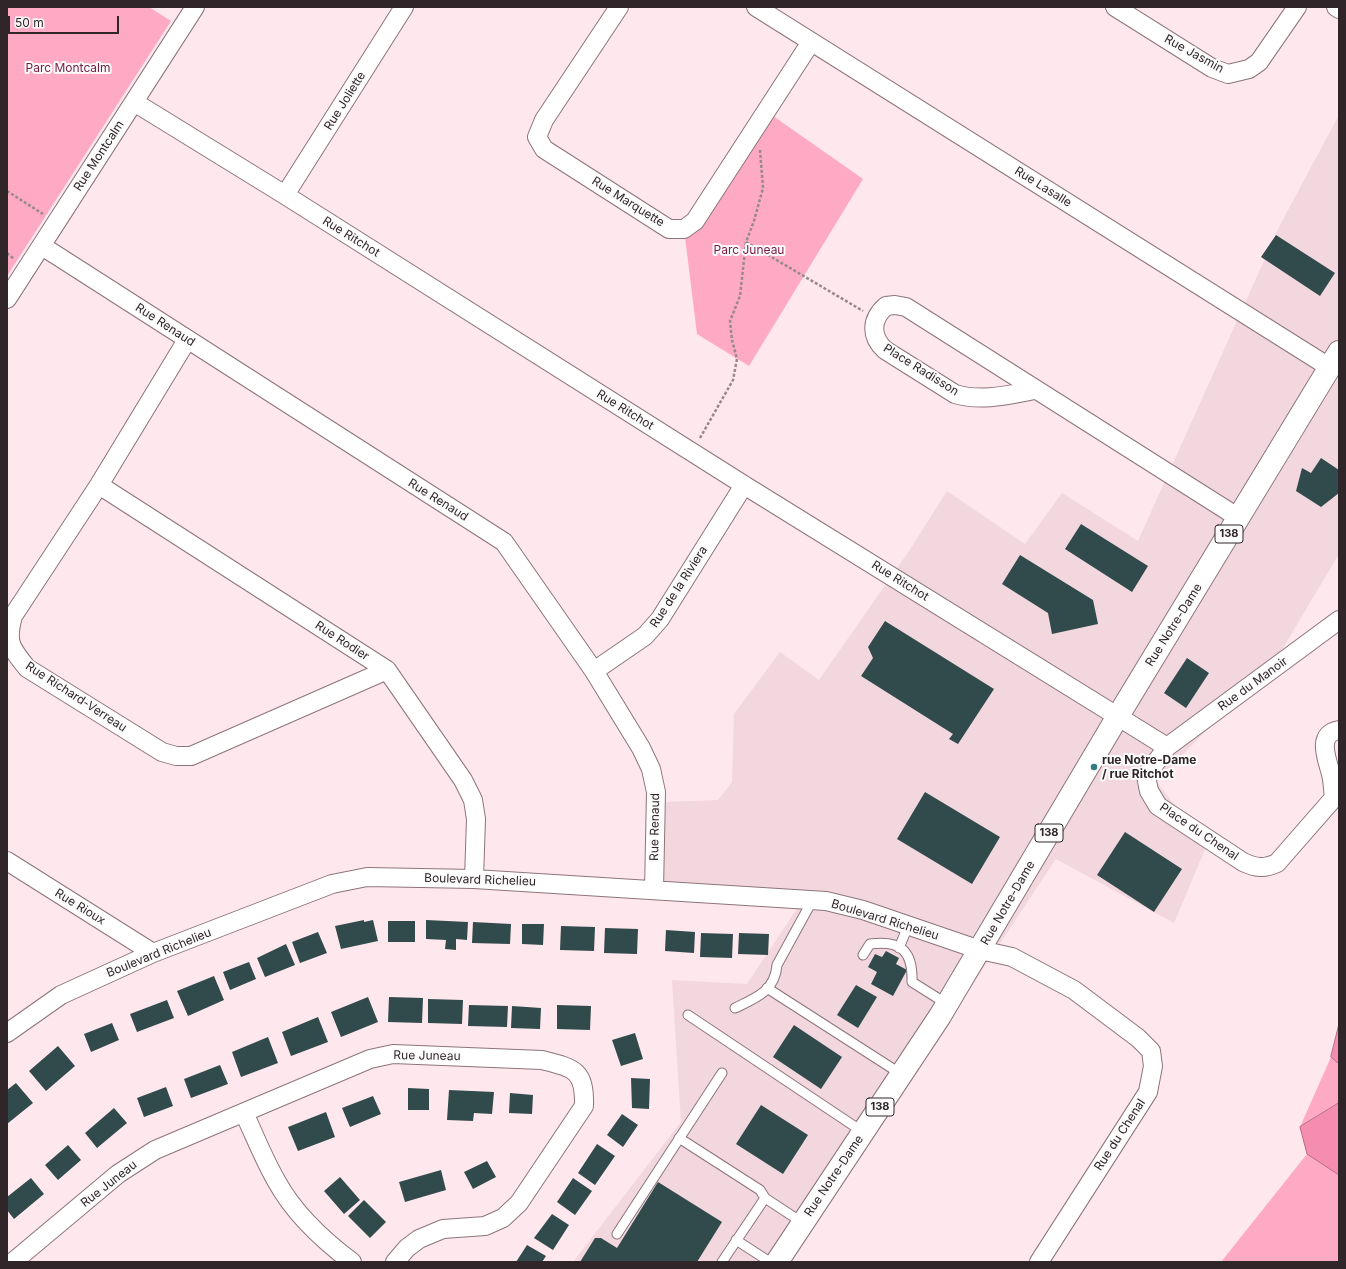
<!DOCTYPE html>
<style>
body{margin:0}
#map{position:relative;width:1346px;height:1269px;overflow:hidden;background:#fee7ed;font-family:Inter,sans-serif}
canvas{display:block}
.frame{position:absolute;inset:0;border:8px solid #302629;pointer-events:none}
.scale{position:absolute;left:8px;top:16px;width:111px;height:18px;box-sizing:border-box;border:2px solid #302629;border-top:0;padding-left:5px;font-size:12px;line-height:14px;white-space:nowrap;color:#302629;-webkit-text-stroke:3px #fbfbfb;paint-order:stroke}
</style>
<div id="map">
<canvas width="1346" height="1269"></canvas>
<div class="frame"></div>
<div class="scale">50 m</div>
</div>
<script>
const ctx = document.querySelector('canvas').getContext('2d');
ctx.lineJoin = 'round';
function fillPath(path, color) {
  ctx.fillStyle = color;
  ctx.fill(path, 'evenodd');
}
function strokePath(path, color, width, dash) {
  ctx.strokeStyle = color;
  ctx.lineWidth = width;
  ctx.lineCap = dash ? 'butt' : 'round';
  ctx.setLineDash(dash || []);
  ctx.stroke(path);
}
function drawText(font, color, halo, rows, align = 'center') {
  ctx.font = font + ' Inter,sans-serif';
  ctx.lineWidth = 4;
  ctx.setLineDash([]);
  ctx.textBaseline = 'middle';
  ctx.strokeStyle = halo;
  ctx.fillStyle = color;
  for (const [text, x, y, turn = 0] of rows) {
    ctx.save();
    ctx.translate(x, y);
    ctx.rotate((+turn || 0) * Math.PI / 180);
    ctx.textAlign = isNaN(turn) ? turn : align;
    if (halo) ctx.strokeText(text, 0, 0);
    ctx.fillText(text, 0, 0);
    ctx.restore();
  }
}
fillPath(new Path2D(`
 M 1339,115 L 1339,554 L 1280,653 L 1157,782 L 1206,847 L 1174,923 L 1056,859 L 788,1262 L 573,1262 L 681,1122 L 672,980 L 747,984 L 806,895 L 662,881 L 666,802 L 718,800 L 732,782 L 734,714 L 780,652 L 819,680 L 909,551 L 947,491 L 1025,544 L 1062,493 L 1138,541 L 1280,225 Z`), '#f3d7de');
fillPath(new Path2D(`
 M 7,7 L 149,7 L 171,21 L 7,276 Z
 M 766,111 L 863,179 L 749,366 L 697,334 L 684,229 Z
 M 1339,1024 L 1339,1262 L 1221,1262 L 1307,1154 L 1300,1127 L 1331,1057 Z`), '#feaac5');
const water = new Path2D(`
 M 1339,1024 L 1339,1064 L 1331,1057 Z
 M 1339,1103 L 1339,1175 L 1307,1154 L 1300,1127 Z`);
fillPath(water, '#f48db0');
strokePath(water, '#b96e88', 1);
fillPath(new Path2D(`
 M 1276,235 L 1335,273 L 1320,296 L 1261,257 Z
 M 1321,458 L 1339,470 L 1339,493 L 1321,507 L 1296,491 L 1302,468 L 1311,473 Z
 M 1081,524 L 1148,566 L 1132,592 L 1065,549 Z
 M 1020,555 L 1093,600 L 1098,624 L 1052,634 L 1048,613 L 1002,584 Z
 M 885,621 L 994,689 L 958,744 L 949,739 L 953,734 L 861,676 L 873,658 L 868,647 Z
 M 1187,658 L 1209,673 L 1186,708 L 1164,693 Z
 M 925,792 L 1000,837 L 972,884 L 897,839 Z
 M 1125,832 L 1182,869 L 1154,912 L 1097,875 Z
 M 364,920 L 364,922 L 373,920 L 378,941 L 341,949 L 335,926 Z
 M 426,920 L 468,922 L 467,940 L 456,939 L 456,950 L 445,949 L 446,940 L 426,939 Z
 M 388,921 L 415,921 L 415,942 L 388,942 Z
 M 473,922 L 511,924 L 510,944 L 472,943 Z
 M 522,924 L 544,924 L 543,945 L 522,944 Z
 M 561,926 L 595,927 L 594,951 L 560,950 Z
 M 605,928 L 638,929 L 637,954 L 604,953 Z
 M 666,930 L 695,932 L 694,953 L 665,951 Z
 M 318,932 L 327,953 L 300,963 L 292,942 Z
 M 701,933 L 733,934 L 732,958 L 700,957 Z
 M 739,933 L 769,934 L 768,955 L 738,954 Z
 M 286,944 L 295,965 L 265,977 L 257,958 Z
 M 886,951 L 899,958 L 896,964 L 907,970 L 893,996 L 871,984 L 877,972 L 868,967 L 875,954 L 882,957 Z
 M 249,962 L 256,979 L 230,990 L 223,972 Z
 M 214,976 L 224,1000 L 188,1016 L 177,991 Z
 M 856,985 L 877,997 L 858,1028 L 837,1015 Z
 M 368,997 L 378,1022 L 341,1037 L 331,1012 Z
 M 389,997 L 423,998 L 422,1023 L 388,1022 Z
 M 428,999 L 463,1000 L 462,1024 L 428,1023 Z
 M 167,1000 L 174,1018 L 137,1032 L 130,1014 Z
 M 469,1005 L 508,1006 L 507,1027 L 468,1026 Z
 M 557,1005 L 591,1006 L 590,1030 L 557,1029 Z
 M 512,1006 L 541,1008 L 540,1029 L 511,1028 Z
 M 318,1017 L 328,1042 L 291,1056 L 282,1032 Z
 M 112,1023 L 119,1040 L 91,1052 L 84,1034 Z
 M 794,1025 L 842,1057 L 821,1089 L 773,1057 Z
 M 635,1033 L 643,1059 L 621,1066 L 612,1040 Z
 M 268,1037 L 278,1063 L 241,1077 L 232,1052 Z
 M 58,1046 L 75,1066 L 46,1091 L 29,1071 Z
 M 220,1065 L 228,1084 L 191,1098 L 184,1079 Z
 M 631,1078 L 650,1079 L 649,1109 L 632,1108 Z
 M 16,1083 L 33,1103 L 7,1124 L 7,1090 Z
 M 166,1087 L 173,1106 L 144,1117 L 137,1098 Z
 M 408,1088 L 429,1089 L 429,1110 L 408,1110 Z
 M 449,1090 L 494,1092 L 492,1114 L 474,1113 L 473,1121 L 447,1120 Z
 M 510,1093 L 533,1095 L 532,1114 L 509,1113 Z
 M 373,1096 L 381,1114 L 350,1127 L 342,1108 Z
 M 761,1105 L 808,1135 L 783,1174 L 736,1144 Z
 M 114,1108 L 127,1123 L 97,1148 L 85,1133 Z
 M 326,1112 L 335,1137 L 298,1151 L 288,1127 Z
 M 622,1114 L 638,1125 L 623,1147 L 607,1135 Z
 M 597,1144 L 615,1156 L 595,1185 L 578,1173 Z
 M 68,1145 L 81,1160 L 58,1180 L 45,1165 Z
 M 487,1161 L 496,1177 L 473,1189 L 464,1172 Z
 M 441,1170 L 446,1190 L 405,1202 L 399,1182 Z
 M 340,1177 L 360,1200 L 344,1214 L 324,1191 Z
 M 31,1178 L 44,1194 L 14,1219 L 7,1210 L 7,1197 Z
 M 573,1178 L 592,1191 L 575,1215 L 557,1202 Z
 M 658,1182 L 722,1222 L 697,1262 L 580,1262 L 595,1238 L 601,1238 L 617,1248 Z
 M 364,1200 L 386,1222 L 370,1238 L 348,1216 Z
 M 552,1214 L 569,1225 L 553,1250 L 534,1238 Z
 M 527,1245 L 546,1256 L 542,1262 L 516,1262 Z`), '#314b4c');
const lane = new Path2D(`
 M 899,948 L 908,926
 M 863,955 L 870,944 C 901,940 913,951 912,982 L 947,1004
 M 767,988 L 901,1074
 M 735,1008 C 756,998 775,991 777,965 L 812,901
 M 688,1015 L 863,1132
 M 679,1138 L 760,1190 L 765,1198 L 803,1223
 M 617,1234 L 722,1073
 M 736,1240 L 770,1262
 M 722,1262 L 765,1198`);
const street = new Path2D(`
 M 619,7 L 544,120 L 537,137 L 544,149 L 669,229 L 684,229 L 695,221 L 811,42
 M 756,7 L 1329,367
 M 1115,7 L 1212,68 L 1228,74 L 1249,69 L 1259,62 L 1297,7
 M 1336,7 L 1339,9
 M 134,102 L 285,195 L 744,485 L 1167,747 L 1146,776 L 1149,791 L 1158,806 L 1243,862 C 1256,868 1264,869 1277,863 L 1339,792
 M 285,195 L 404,7
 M 42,246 L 504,542 L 594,671 L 641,748 L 651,769 L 656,792 L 654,890
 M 7,299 L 195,7
 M 187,340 L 99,485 L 13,616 C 6,642 10,647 27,668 L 162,752 L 176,756 L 191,756 L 387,670
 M 1035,390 C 1008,395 982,402 955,394 L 885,350 C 870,336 871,319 886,306 L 895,305 L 906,307 L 1239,518
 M 99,485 L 387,670 L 463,780 L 473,800 L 476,819 L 474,879
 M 594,671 L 645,636 L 660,619 L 744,485
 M 1167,747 L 1339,620
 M 1334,799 C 1333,791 1333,782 1331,774 C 1327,759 1316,734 1339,730
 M 7,861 L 153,953
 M 7,1033 L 61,995 L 153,953 L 332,884 L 367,877 L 474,879 L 826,901 L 863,910 L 980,950 L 1012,957 L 1074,990 L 1138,1038 L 1151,1051 L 1153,1066 L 1148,1092 L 1039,1262
 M 244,1113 C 255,1136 264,1160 277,1182 C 294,1213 324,1241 352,1262
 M 13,1262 L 118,1174 L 155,1150 L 370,1059 L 393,1054 L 542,1060 C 574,1068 585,1070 584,1106 L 519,1203 L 503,1218 L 485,1226 L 443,1229 L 419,1239 L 407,1248 L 395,1262`);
const primary = new Path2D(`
 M 777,1262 L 940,1016 L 1118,716 L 1339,352`);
strokePath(lane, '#8d747b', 11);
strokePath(street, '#8d747b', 20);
strokePath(primary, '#8d747b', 24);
strokePath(new Path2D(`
 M 7,191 L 43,214
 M 746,242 L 863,311
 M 7,253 L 14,259
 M 700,438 L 733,380 L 737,359 L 732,340 L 730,321 L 740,296 L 746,242 L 754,221 L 763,188 L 760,150`), '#98888c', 2.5, [3, 2]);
strokePath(lane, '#fff', 9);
strokePath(street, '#fff', 18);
strokePath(primary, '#fff', 22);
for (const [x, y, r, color] of [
 [1094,767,4,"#337d7e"]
]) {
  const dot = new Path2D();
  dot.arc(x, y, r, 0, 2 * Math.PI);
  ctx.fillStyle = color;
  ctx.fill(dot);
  strokePath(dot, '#fbfbfb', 1.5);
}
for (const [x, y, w] of [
 [1229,534,28],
 [1049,833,28],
 [880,1107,28]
]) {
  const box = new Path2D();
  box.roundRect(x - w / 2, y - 9, w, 18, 3);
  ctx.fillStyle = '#fbfbfb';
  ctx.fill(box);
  strokePath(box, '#302629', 1);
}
drawText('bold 11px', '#302629', null, [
 ["138",1229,534],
 ["138",1049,833],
 ["138",880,1107]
]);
drawText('12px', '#302629', '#fbfbfb', [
 ["Rue Jasmin",1194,54,29],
 ["Rue Joliette",345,101,-58],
 ["Rue Montcalm",99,156,-57],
 ["Rue Lasalle",1043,187,32],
 ["Rue Marquette",628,202,32],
 ["Rue Ritchot",351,237,32],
 ["Rue Renaud",165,325,33],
 ["Place Radisson",921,370,32],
 ["Rue Ritchot",625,410,32],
 ["Rue Renaud",438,500,32],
 ["Rue Ritchot",900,581,32],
 ["Rue de la Riviera",679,587,-57],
 ["Rue Notre-Dame",1174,625,-58],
 ["Rue Rodier",342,641,33],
 ["Rue du Manoir",1253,684,-36],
 ["Rue Richard-Verreau",76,697,33],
 ["Rue Renaud",655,827,-89],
 ["Place du Chenal",1199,832,34],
 ["Boulevard Richelieu",480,880,2],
 ["Rue Notre-Dame",1008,903,-60],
 ["Rue Rioux",80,907,32],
 ["Boulevard Richelieu",885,920,17],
 ["Boulevard Richelieu",159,953,-22],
 ["Rue Juneau",427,1056,1],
 ["Rue du Chenal",1120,1135,-57],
 ["Rue Notre-Dame",834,1176,-56],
 ["Rue Juneau",109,1184,-38]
]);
drawText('12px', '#751b42', '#fbfbfb', [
 ["Parc Montcalm",68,68],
 ["Parc Juneau",749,250]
]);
drawText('bold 12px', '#302629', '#fbfbfb', [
 ["rue Notre-Dame",1102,760],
 ["/ rue Ritchot",1102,774]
], 'left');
</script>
